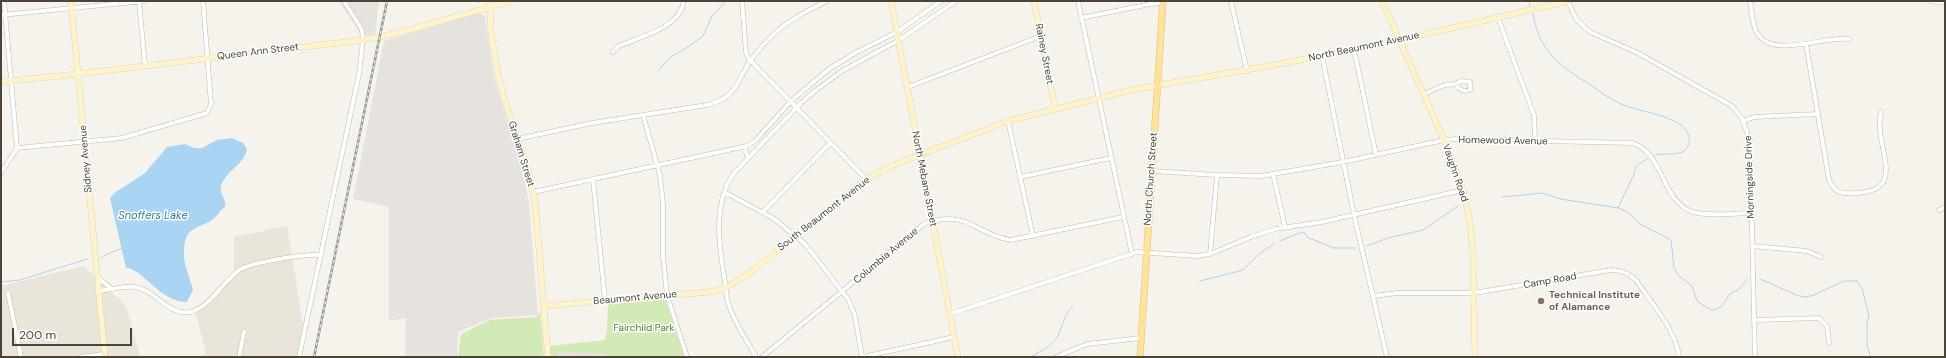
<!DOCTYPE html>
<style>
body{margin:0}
#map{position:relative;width:1946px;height:358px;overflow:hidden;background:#f6f3ec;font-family:"DM Sans",sans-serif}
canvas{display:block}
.frame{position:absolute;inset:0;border:2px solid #4b4439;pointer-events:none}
.scale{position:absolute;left:12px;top:328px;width:120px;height:18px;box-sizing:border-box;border:2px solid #4b4439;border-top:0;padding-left:5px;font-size:12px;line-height:14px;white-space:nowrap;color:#4b4439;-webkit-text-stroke:3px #fff;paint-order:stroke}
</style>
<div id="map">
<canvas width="1946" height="358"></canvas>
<div class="frame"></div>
<div class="scale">200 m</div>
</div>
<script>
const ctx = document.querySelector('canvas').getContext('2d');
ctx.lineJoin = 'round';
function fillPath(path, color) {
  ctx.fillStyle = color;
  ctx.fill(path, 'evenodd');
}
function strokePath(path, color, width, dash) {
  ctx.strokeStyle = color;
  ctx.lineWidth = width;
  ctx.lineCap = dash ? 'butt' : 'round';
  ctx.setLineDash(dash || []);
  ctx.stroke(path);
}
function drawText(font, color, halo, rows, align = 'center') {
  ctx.font = font + ' "DM Sans",sans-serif';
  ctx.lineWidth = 3;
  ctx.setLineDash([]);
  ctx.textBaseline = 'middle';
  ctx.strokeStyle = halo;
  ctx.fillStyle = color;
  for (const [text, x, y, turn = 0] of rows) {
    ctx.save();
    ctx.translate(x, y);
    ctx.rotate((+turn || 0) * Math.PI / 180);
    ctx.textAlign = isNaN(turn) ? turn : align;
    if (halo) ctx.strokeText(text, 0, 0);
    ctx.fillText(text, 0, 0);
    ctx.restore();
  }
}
fillPath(new Path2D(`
 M 287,226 L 304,330 L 299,357 L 200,357 L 206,353 L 195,310 L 234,271 L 234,237 Z
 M 84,266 L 126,306 L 140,357 L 1,357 L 1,286 Z`), '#eae5da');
fillPath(new Path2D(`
 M 339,1 L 379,1 L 375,35 L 361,35 Z
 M 479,13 L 485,16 L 494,76 L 522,169 L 529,203 L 538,315 L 492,318 L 458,332 L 457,357 L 405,357 L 406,318 L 389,321 L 389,207 L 353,199 L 384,41 Z`), '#e6e2dd');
fillPath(new Path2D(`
 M 661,297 L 666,301 L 684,357 L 550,357 L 549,346 L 605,340 L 607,328 L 608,303 Z
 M 540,312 L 544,357 L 458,357 L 461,334 L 490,320 L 537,317 Z`), '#d2eab5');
fillPath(new Path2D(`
 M 558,352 L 607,354 L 607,357 L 558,357 Z`), '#e5e3e0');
fillPath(new Path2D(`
 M 232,138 L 243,143 L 247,149 C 245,162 232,168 225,178 C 214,193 228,198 225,207 C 224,208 222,209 220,211 C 218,214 216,217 212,220 C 196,230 185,226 184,251 C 183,265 190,277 193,290 L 187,302 C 159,302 144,269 126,268 L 110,198 L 116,192 L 145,173 L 167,147 L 185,144 L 194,148 L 202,148 L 217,140 Z`), '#a9d4f2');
strokePath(new Path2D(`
 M 1529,1 L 1530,6
 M 1533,14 C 1540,54 1561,66 1592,86 C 1602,93 1610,99 1621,104 C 1640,112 1663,113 1681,125 C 1687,129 1692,139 1688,146 C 1683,158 1665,152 1655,155
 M 659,70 L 670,57 L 688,47 L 703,36 L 712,16 L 726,1
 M 1502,197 L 1543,193 L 1560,199 L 1619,208 L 1629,213 L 1640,224 L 1671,240 L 1674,268 L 1679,276 L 1692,286 L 1697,301 L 1711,310 L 1715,310 L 1722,306 L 1730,294 L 1738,290 L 1748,279
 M 1618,208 L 1634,174 L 1636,166 L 1647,159
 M 1280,241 L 1302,232 L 1306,234 L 1307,237 L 1333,248 L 1355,248
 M 1366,246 L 1388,238 L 1423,230 L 1458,206
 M 101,258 L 105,255 L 122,248
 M 1760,279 L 1799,296 L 1806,297 L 1814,295 L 1844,281 L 1857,281 L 1862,288 L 1869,316 L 1867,323 L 1867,346 L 1871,357
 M 1200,281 L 1243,270 L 1260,253 L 1274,244
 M 1,282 L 20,280 L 87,259
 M 1030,357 C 1042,350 1055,346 1060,331 C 1064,321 1065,313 1073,306`), '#a9d4f2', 1);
const street = new Path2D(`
 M 139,1 L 145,66
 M 742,1 L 746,52 L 749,59 L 866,179
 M 1078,1 L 1132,254
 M 1231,1 L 1247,71
 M 1568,1 L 1576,19 L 1590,32 L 1638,53 L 1732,106 L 1742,118 L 1750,141 L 1755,357
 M 1750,1 C 1752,11 1752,23 1756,31 C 1770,61 1825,35 1849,39
 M 1931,1 L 1945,3
 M 1,15 L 145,1
 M 1081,18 L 1150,4 L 1163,3
 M 1498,18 L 1534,115 L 1535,141
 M 1806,44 L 1829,180 C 1832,187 1837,193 1845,193 C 1915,196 1872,148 1881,112
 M 1354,49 L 1376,155
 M 613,52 L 619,46 C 641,36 679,29 684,1
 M 1322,56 L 1354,215 L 1387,357
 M 1461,81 L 1470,82 L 1470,90 L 1464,91 L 1458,88 L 1456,84 Z
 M 908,87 L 1041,36
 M 1424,94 L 1445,85 L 1456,84
 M 643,115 L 660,175 L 663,205 L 663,256 L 667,295 L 687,357
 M 1008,121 L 1033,236
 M 1744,121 L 1754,117 L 1818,114
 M 517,139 L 592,123 L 707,105 C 736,98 736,84 750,61 C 757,52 766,41 775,33 C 790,19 809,10 827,1
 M 744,147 L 748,158
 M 17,148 L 122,138 L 207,113 L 211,104 L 203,1
 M 1152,171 L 1217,175 L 1261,176 L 1343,162 L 1444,140 L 1457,139 L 1632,143 C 1664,152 1661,202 1693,212 C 1711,217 1734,213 1751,213
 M 1,173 L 17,148 L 4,1
 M 1273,174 L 1285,227
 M 1020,177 L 1111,158
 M 593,179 L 605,300
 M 533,192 L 747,146 L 755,141 L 791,101 L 829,69 L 855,53 L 897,32 L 941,1
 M 724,192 L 773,218 L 805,244 L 848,299 L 855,316 L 862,357
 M 1939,210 L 1945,207
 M 763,212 L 830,143
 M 1753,246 L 1807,251 L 1821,257
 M 1210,254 L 1217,175
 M 98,278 L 112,289 C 120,288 130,285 139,288 C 156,292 170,316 190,312 C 208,309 224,281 238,271 C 248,262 307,254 321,255
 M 99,291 L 112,289
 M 8,293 L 21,357
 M 1373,296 L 1397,293 L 1474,293 L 1611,270 C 1621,270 1629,273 1636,280 C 1650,301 1677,332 1679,357
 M 950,314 L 1137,252 L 1197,256 L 1210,254 L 1251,237 L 1275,229 L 1322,222 L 1463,190
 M 1755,320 L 1819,318 L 1827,326 L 1829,343
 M 81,357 L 104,354
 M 239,357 L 244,332
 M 299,357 L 359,74 L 363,40 L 362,30 L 344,1
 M 756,357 C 746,339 734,322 728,303 C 726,296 726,289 725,282 C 719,247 712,201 735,172 L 802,102 L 815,91 L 842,71 L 899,40 L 956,1
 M 762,357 L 924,224 C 968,208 975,235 1011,240 L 1123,217
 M 863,357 L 954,337
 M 1056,357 L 1087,344 L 1141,338`);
const secondary = new Path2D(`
 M 71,1 L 105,357
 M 490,1 L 491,33 L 498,75 L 507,107 L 529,173 L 535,201 L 548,357
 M 891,1 L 958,357
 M 1034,1 L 1055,108
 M 1382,1 L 1444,140 L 1463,190 L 1470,222 L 1473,252 L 1475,357
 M 1,82 L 78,74 L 363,40 L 398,33 L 511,1
 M 543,306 L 710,292 L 726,288 L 754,270 L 866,179 L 896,164 L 1008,121 L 1131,90 L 1280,64 L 1400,40 L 1569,1`);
const primary = new Path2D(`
 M 1140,357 L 1163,1`);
strokePath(street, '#c2bbae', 5);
strokePath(secondary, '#d6c79b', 6);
strokePath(primary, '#e6c16a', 7);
strokePath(street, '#fff', 4);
strokePath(secondary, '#fff3cd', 5.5);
strokePath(primary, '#ffe39c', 6);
const rail = new Path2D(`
 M 314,357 L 387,1`);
strokePath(rail, '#9a9a9a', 2.5);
strokePath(rail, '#fff', 1, [3]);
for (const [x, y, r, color] of [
 [1541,301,4,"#8d6e63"]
]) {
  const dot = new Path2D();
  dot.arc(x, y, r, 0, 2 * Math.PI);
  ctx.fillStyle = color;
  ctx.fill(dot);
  strokePath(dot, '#fff', 1.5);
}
drawText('10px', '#4b4439', '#fff', [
 ["North Beaumont Avenue",1364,47,-12],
 ["Queen Ann Street",258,52,-7],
 ["Rainey Street",1044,54,79],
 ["Homewood Avenue",1503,141,1],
 ["Graham Street",521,154,73],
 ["Sidney Avenue",86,159,-95],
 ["Vaughn Road",1455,173,71],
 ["Morningside Drive",1750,177,-92],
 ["North Mebane Street",924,179,79],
 ["North Church Street",1151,179,-86],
 ["South Beaumont Avenue",824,214,-38],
 ["Columbia Avenue",886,256,-40],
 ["Camp Road",1550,281,-10],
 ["Beaumont Avenue",635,298,-5]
]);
drawText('bold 10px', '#785e54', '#fff', [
 ["Technical Institute",1549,295],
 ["of Alamance",1549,307]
], 'left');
drawText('10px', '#4a7f2a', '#fff', [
 ["Fairchild Park",644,328]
]);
drawText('italic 11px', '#2e7ab2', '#fff', [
 ["Snoffers Lake",153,216]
]);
</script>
